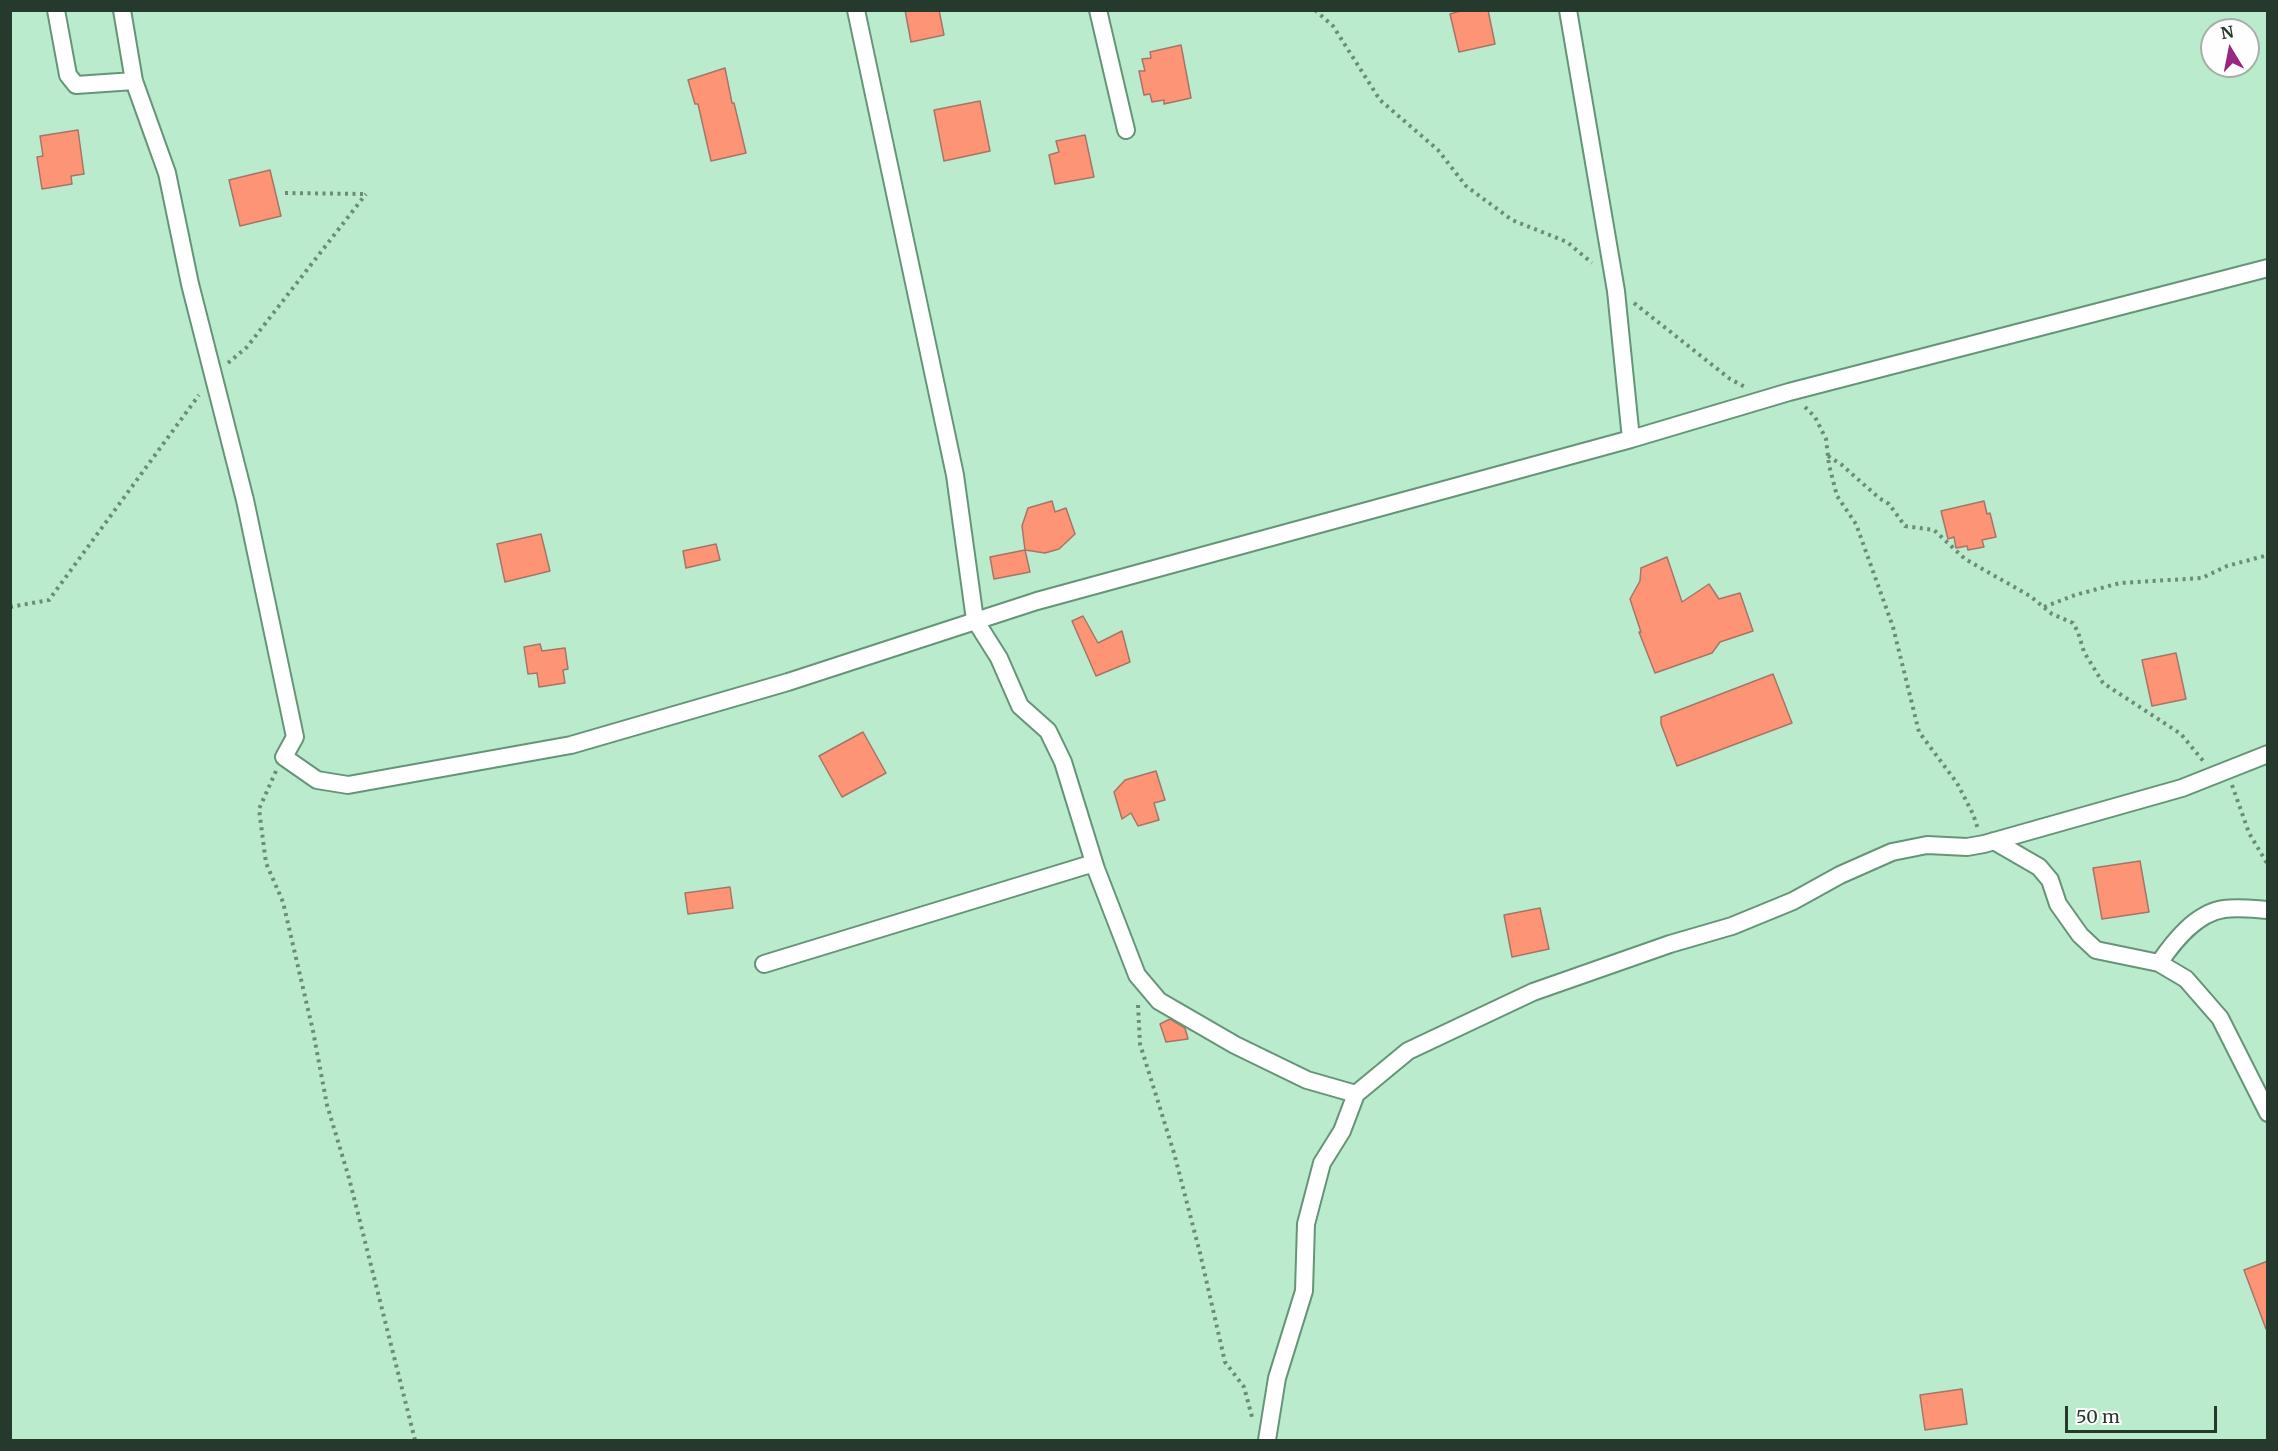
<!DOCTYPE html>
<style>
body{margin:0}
#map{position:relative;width:2278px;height:1451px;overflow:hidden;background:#baebcc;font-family:Merriweather,serif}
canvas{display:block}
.frame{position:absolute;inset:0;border:12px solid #25392d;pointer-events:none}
.north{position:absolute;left:2200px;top:18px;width:60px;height:60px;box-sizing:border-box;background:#fefefe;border:2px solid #a7afaa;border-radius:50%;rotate:350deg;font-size:16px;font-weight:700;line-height:24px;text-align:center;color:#25392d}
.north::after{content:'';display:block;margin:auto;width:21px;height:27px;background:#992683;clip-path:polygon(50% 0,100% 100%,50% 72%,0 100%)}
.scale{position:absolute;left:2065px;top:1406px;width:152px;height:27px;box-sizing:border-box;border:3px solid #25392d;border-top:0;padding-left:8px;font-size:18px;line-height:21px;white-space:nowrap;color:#25392d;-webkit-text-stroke:4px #fefefe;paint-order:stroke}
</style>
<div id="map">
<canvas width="2278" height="1451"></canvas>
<div class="frame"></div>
<div class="north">N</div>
<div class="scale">50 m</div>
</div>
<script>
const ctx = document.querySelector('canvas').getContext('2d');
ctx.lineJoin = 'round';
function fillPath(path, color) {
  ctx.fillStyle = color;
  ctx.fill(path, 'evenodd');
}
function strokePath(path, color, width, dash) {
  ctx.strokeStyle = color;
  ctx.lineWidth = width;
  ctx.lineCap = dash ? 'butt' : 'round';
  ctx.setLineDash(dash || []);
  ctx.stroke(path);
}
const building = new Path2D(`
 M 905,10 L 939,10 L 944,35 L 911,42 Z
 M 1464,10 L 1488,10 L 1495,44 L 1459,52 L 1450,14 Z
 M 1181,45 L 1191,98 L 1164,104 L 1164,100 L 1152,102 L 1150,94 L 1144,95 L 1139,71 L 1145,71 L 1142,59 L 1151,58 L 1150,52 Z
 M 725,68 L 732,103 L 734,103 L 746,153 L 711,161 L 698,104 L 695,104 L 688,80 Z
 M 980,101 L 990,151 L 944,161 L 934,110 Z
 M 78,130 L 84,174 L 71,176 L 72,184 L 42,189 L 37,157 L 43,156 L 40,136 Z
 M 1085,135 L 1094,177 L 1055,184 L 1049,155 L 1059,152 L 1056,141 Z
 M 270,170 L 281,216 L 240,226 L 229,180 Z
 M 1052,501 L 1055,512 L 1066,508 L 1075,534 L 1059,549 L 1045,553 L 1025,550 L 1022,526 L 1028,508 Z
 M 1984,501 L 1987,514 L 1990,513 L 1996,537 L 1982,540 L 1984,547 L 1968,550 L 1967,546 L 1956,548 L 1954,537 L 1948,539 L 1941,511 Z
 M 541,534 L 550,571 L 505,582 L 497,544 Z
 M 716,544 L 720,560 L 686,568 L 683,551 Z
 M 1025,550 L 1030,572 L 994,579 L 990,557 Z
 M 1667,557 L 1682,602 L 1709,584 L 1719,599 L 1740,593 L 1753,631 L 1720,642 L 1712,653 L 1655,673 L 1639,632 L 1641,632 L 1630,599 L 1640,581 L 1641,568 Z
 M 1083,616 L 1098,643 L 1122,631 L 1130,662 L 1096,676 L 1072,621 Z
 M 540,644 L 542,651 L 565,648 L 568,669 L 563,670 L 565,683 L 539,687 L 537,673 L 528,674 L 524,647 Z
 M 2176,653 L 2186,699 L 2152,706 L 2142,660 Z
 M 1773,674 L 1792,723 L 1677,766 L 1661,724 L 1661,717 Z
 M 863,732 L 886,773 L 842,797 L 819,756 Z
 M 1156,771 L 1165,800 L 1154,803 L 1159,820 L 1138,826 L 1131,813 L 1122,819 L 1114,792 L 1125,780 Z
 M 2140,861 L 2149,912 L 2102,919 L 2093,868 Z
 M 730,887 L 733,908 L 688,914 L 685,893 Z
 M 1540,908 L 1549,949 L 1512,957 L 1504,915 Z
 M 1170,1019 L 1185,1028 L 1188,1039 L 1166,1042 L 1160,1024 Z
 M 2268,1261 L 2268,1328 L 2266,1329 L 2244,1270 Z
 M 1962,1389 L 1967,1424 L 1925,1430 L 1920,1395 Z`);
fillPath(building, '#fd9476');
strokePath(building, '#a67567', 1.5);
const minor = new Path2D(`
 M 56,10 L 68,75 L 76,85 L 134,81
 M 122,10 L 134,81 L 167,173 L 190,284 L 245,500 L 295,737 L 284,757 L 317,780 L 348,785 L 571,745 L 788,682 L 1037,601 L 1631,439 L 1789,392 L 2268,268
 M 856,10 L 955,475 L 975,620 L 999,658 L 1020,706 L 1048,731 L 1063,762 L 1096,869 L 1137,975 L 1159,1001 L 1235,1045 L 1307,1080 L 1356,1094
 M 1098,10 L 1126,130
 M 1568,10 L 1616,291 L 1631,439
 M 1994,841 L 2039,867 L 2050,880 L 2058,904 L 2080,935 L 2096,950 L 2159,963 L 2186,979 L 2220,1018 L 2268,1113
 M 2159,963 C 2174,941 2196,913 2224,909 C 2239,907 2253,909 2268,910
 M 764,964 L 1094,863
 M 1267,1440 L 1277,1378 L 1304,1291 L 1306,1224 L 1322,1163 L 1342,1131 L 1356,1094 L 1408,1051 L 1533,992 L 1670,944 L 1732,926 L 1793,901 L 1840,875 L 1892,852 L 1927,845 L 1967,847 L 1984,844 L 2182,788 L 2268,754`);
strokePath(minor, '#669477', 20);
strokePath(new Path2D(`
 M 1315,10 L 1333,26 L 1380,100 L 1438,150 L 1466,186 L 1512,220 L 1567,242 L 1592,263
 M 285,193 L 365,194
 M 1634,303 L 1730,379 L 1745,387
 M 228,363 L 247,347 L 366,194
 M 1805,407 L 1815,417 L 1826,439 L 1829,465 L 1837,496 L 1856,524 L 1893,627 L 1919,732 L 1957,783 L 1973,814 L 1978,829
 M 1828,456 L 1842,465 L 1879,498 L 1889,504 L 1905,526 L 1934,530 L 1965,559 L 2030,596 L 2052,614 L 2073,623 L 2078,632 L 2084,652 L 2103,683 L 2181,734 L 2204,762
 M 10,607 L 49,600 L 199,395
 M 2044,607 L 2075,595 L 2120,583 L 2202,578 L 2227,566 L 2268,555
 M 276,771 L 259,809 L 266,863 L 283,902 L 313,1031 L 327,1105 L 349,1178 L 415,1440
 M 2232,785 L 2249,833 L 2268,865
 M 1138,1005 L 1140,1044 L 1174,1153 L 1200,1253 L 1225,1362 L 1244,1387 L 1252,1417`), '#6b8d78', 4, [3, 4.5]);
strokePath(minor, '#fff', 16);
</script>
